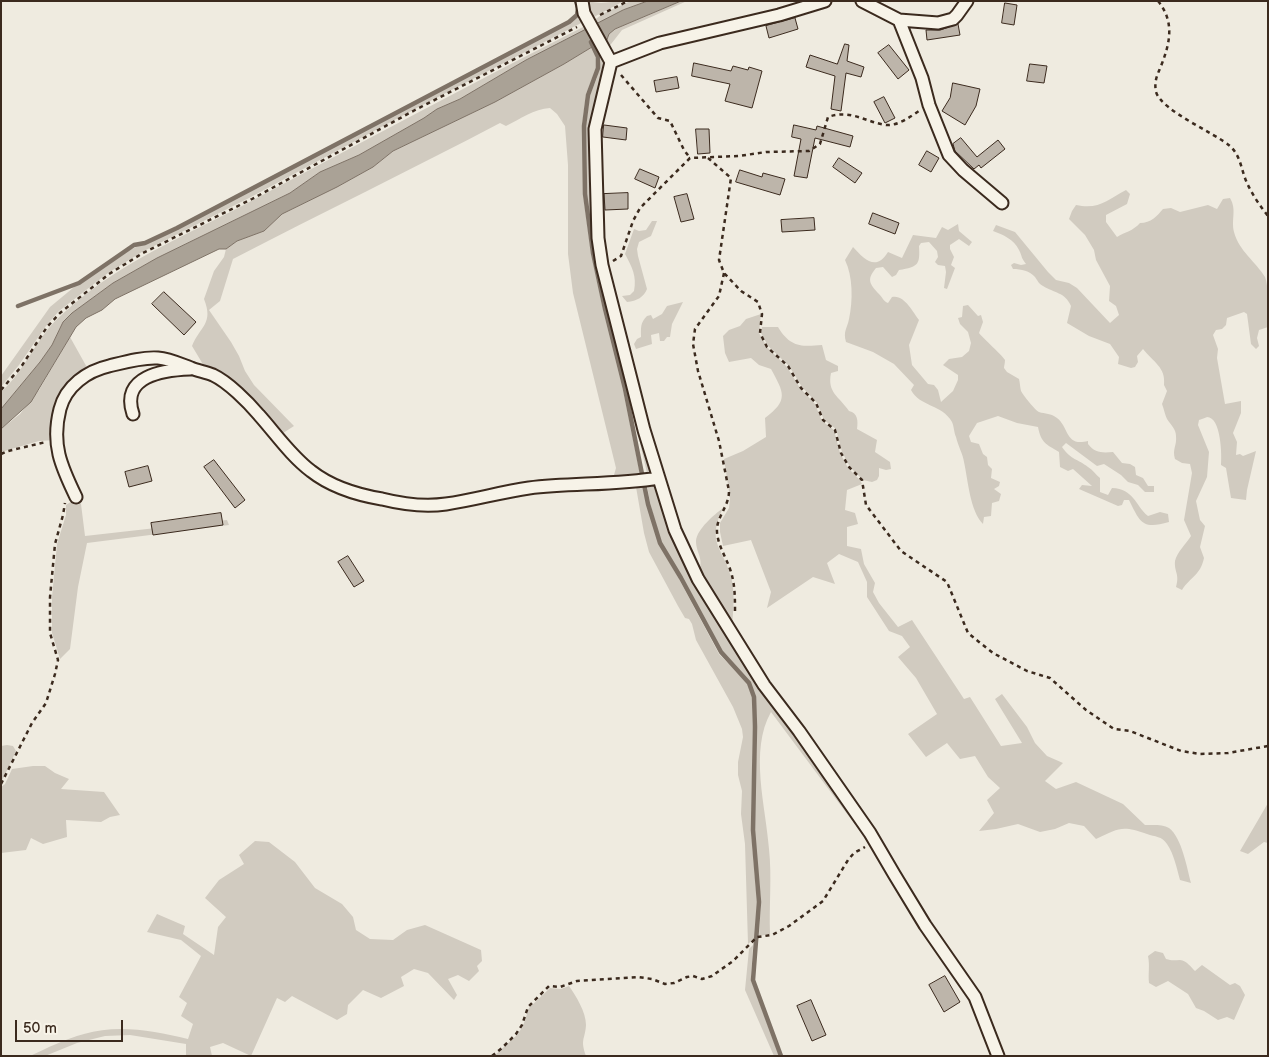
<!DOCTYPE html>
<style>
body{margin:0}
#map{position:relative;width:1269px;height:1057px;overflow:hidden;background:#efebe0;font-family:"Balsamiq Sans",sans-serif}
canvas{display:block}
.frame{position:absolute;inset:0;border:2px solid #3b2a1e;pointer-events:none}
.scale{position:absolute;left:15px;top:1020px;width:108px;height:22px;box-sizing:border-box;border:2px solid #3b2a1e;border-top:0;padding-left:6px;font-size:15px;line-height:18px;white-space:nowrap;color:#3b2a1e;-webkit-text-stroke:4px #f7f3e8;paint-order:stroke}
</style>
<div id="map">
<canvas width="1269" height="1057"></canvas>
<div class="frame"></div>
<div class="scale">50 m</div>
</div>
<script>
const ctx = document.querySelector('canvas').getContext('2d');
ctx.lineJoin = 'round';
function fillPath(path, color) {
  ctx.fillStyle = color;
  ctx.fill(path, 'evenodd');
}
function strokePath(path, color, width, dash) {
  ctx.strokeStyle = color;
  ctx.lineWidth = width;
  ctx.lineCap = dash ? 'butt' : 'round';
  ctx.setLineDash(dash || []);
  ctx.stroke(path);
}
fillPath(new Path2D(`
 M 584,1 L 601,3 L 624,1 L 590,19 Z
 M 631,1 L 648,1 L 623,10 L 596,25 L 593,21 L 604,13 Z
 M 681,1 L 687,1 L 622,30 L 608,48 L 605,45 L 609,34 L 615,29 Z
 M 579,8 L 587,20 L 415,109 L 251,197 L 142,252 L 108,273 L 59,311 L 46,326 L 19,365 L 1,387 L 1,376 L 50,307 L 79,283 L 125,252 L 177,229 L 569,22 L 578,16 Z
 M 583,27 L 588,29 L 526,60 L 460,99 L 437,109 L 424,118 L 359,155 L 320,172 L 290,193 L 157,258 L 113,283 L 72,313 L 63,322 L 52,345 L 40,362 L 1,409 L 1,392 C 21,374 32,349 48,329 C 58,317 70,307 81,298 C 134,255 196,231 255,199 C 364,141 473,83 583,27 Z
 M 592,47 L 597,47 L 606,62 L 604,72 L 595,234 L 655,472 L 648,477 L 608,308 L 595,247 L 586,193 L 587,167 L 586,124 L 590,95 L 597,78 L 601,59 L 593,48 L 596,58 L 596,68 L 586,94 L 582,126 L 584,168 L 583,194 L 591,253 L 603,310 L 623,390 L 641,479 L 612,482 L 616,468 L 573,293 L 568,254 L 568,165 L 565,126 L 557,114 L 550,108 C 534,109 520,119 506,126 L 500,123 C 411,170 321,213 233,259 L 220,301 L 209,310 L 231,342 L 239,356 L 245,371 L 254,385 L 294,426 L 280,435 L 207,371 L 192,346 C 200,326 214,324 204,299 L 214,271 L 224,257 L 226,249 L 237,241 L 264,231 L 282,214 L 337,187 L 373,167 L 393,151 L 495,102 L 564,64 Z
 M 1126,190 L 1130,194 L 1127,204 L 1106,215 L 1106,222 L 1117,237 C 1125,232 1133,231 1140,223 C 1151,223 1157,216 1163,209 L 1171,208 L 1180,212 L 1208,205 L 1217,209 L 1223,199 L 1230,198 C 1237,210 1231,219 1234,232 C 1239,251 1256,262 1265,277 C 1269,286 1268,316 1268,327 L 1259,330 L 1257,338 L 1259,346 L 1256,349 L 1251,344 L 1247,314 L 1244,312 L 1227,318 L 1226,325 L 1222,329 L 1216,330 L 1213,335 L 1218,349 L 1217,358 L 1225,404 L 1241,401 L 1241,413 L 1233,433 L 1237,442 L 1236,455 L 1240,454 L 1243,456 L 1256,451 L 1247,490 L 1246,500 L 1231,498 L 1226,468 L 1221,465 C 1222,455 1221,417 1207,417 C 1207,417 1200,420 1199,420 L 1198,425 L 1209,452 L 1207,477 L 1196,501 L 1200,520 L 1205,526 L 1200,547 L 1204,558 C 1200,576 1191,576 1182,590 L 1176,587 C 1180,574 1174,572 1175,561 C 1177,552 1186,544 1191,536 L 1184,520 L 1192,473 L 1190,464 L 1182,463 L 1175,459 C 1172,449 1177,446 1176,436 C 1176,429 1171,425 1167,419 C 1165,415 1164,409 1162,404 L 1167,391 L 1164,385 C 1166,367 1153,362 1143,349 L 1137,356 L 1138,362 L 1135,367 L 1131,368 L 1118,364 L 1119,357 L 1110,344 L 1089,336 L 1067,323 L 1071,306 C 1065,292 1054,293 1043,286 C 1038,283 1038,281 1035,277 C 1030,271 1021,269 1013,269 L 1011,265 L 1014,263 L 1021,265 L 1026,264 C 1020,256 1023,258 1019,250 C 1014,239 1003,235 993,231 L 996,225 L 1015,232 L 1048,272 L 1056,280 L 1069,283 L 1077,288 L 1110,323 L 1119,315 L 1116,306 L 1109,301 L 1110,286 L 1096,260 L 1094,250 L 1085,235 L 1069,219 L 1072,211 L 1076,205 C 1099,210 1107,200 1126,190 Z
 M 652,221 L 657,221 L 651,236 L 639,242 L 637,249 L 638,256 L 647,289 C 644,297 637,301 627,302 L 622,296 L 630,295 L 634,291 C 637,276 632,267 625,254 L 634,229 L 639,231 L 646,230 Z
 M 958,224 L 959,231 L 972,242 L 969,246 L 959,239 L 950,245 L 950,249 L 954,257 L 951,265 L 955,268 L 947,289 L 944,288 L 946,272 L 945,266 L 938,265 L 935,262 L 938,257 L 937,251 L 929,242 L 921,243 L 919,246 C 920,264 919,267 899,270 L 896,275 L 892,277 L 883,267 L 876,268 C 866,280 870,284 879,294 C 883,298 883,301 888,303 L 892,297 C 904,294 913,312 919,320 L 909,345 L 912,365 L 928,384 L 934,385 L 938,390 L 941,402 L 953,391 L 958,380 L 958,375 L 943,365 L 949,359 L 962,357 L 969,351 L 971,343 L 968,332 L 960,324 L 958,318 L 962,317 L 963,306 L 968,305 L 978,316 L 981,315 L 983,322 L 979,333 C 982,337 1004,357 1005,360 C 1005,363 1004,366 1004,368 L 1007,372 L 1019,379 C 1020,383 1020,387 1021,391 C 1023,395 1035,410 1039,412 C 1045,414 1051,413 1057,418 C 1069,427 1065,447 1088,441 L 1088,444 C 1095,453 1102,453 1113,452 L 1122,463 L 1130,464 L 1135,467 L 1136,475 L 1143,478 L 1148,486 L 1154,486 L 1154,492 L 1145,492 L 1138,485 L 1128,482 L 1121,475 L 1104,464 L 1097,466 L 1066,443 L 1062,447 C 1071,460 1078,459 1088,467 C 1093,470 1096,475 1100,478 L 1100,492 L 1108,495 L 1112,488 C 1134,489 1135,505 1148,516 L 1160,512 L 1168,514 L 1169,522 C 1142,530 1140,522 1129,500 L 1124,500 L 1122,505 L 1118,506 L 1079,489 L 1082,485 L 1092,486 L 1073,469 L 1068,471 L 1060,467 L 1059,452 C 1046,444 1041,443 1038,427 L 1017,423 L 998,416 L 977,423 L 969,436 L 971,442 L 979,444 L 983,454 L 987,457 L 988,465 L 992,469 L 991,478 L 1000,482 L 999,486 L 994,489 L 1001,494 L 999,501 L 992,503 L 991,516 L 984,517 L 983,524 C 970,511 968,480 964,462 C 963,454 958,446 956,437 C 954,433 954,426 952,422 C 942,404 920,407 911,390 L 914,385 L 894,364 L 873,352 L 846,342 C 843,331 847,329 849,319 C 853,301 853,276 845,260 L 853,247 C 864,259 876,272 888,252 L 902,258 L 913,235 L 936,238 L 942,227 L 948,230 Z
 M 683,302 L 672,324 L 670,337 L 667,337 L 664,341 L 660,341 L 659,333 L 651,335 L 652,344 L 636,349 L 634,344 L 637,339 L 641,337 C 641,328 640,323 647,316 L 651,315 L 653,319 L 662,314 L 667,306 Z
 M 761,314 L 759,333 L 767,347 L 787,367 L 800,388 L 815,404 L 822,421 L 834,430 L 840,453 L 848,468 L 860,480 L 862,484 L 847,490 L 845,510 L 855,513 L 858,524 L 847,527 L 847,546 L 861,549 L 864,564 L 875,583 L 873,592 L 879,603 L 898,627 L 912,620 L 964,699 L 970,697 L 1001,746 L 1022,743 L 995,699 L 1002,694 L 1027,727 L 1035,743 L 1047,756 L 1063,763 L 1045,781 L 1056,789 L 1076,782 L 1123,804 L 1145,825 C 1152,825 1163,824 1169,828 C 1182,838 1187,868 1191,883 L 1180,880 C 1177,869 1174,854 1167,844 C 1162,836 1155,837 1147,834 C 1122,825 1119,828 1096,839 L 1084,826 L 1069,823 L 1055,829 L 1040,832 L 1018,824 L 996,829 L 979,831 L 994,813 L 987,800 L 1000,788 L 988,777 L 975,756 L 960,759 L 947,743 L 926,757 L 908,734 L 937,714 L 916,678 L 898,657 L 910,647 L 902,636 L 889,631 L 867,597 L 867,582 L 858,562 L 839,554 L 827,563 L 835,584 L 813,577 L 767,608 L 771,592 L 751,540 L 723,546 L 720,532 L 720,523 L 729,508 L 730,498 L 724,459 L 743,451 L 766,437 L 765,418 C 789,400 784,393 771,369 L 759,365 L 751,358 L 729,362 L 725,353 L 723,336 L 729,330 L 740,326 L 746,319 Z
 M 762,327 L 778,327 C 790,347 801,347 822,345 L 826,360 L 838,366 L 838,371 L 831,373 C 827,393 839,396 849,411 C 858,413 858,421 857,429 L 877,440 L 875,452 L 890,462 L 891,469 L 886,470 L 879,468 L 879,476 L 877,480 L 872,482 L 863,480 L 850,467 L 842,452 L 836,429 L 824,420 L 817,403 L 802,387 L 789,366 L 768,346 L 761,333 Z
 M 70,337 L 89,371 L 75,379 L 55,440 L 39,441 L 1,452 L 1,429 L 20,414 L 39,390 Z
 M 647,485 L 656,487 L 671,529 L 794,733 L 868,838 L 868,842 L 771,712 C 749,751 766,807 769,849 C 772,877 769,905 770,934 L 759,936 L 761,902 L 754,829 L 757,726 L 755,697 L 750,683 L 722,651 L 682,577 L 661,542 L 650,503 Z
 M 643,486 L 647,505 L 659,544 L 679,579 L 719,654 L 748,684 L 752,697 L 753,727 L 751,830 L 757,902 L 756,937 L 748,944 L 745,844 L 741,814 L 742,791 L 738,775 L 738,762 L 743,737 L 742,729 L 733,707 L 696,640 L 692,624 L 689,619 L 685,618 L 678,606 L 649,552 L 644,533 L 636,487 Z
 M 80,496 L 85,536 L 227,520 L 229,525 L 87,543 L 78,587 L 70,649 L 60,659 L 52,633 L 52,597 L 57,544 L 66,515 L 66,505 Z
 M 723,508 C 705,545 725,548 732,581 C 735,596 733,612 732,628 L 699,572 C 704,558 696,553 696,541 C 697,529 714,515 723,508 Z
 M 7,745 L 13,746 L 16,751 L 1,783 L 1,746 Z
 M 33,766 L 45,766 L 55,773 L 69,779 L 61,789 L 104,792 L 120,815 L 110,817 L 101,822 L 66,820 L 67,837 L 43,844 L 31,838 L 26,850 L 1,853 L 1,787 L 5,784 L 12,769 Z
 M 1268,803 L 1268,843 L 1264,842 L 1248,854 L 1240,851 Z
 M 255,841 L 269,842 L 295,862 L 315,888 L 342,904 L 353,917 L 356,930 L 370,939 L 393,940 L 407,930 L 425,925 L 481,950 L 482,961 L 477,966 L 479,971 L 469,981 L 458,975 L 448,979 L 457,995 L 454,1000 L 428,973 L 414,969 L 401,977 L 404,986 L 381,998 L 363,990 L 348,1005 L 347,1014 L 337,1020 L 292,996 L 285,1002 L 277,998 L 251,1056 L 223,1043 L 210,1047 L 212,1056 L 186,1056 L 186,1044 L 130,1035 L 105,1036 L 77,1043 L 45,1056 L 30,1056 C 47,1048 65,1039 84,1034 C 118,1024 154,1031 188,1039 L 193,1024 L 181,1016 L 187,1003 L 179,997 L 201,956 L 181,940 L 147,932 L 157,914 L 185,926 L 183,934 L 214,955 L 218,927 L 226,917 L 205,898 L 219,880 L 244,864 L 239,855 Z
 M 753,945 L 751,980 L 779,1056 L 774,1056 L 745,990 L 749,949 Z
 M 1155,951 L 1163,953 L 1166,959 C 1172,961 1175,960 1180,960 C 1187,961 1191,967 1195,971 L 1202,965 L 1230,985 L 1235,983 L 1240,986 L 1245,995 L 1234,1020 L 1227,1017 L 1218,1020 L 1204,1011 L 1196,1008 L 1188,994 L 1168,981 L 1156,987 L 1149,983 C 1148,973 1150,966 1148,956 Z
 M 569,986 C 576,996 586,1012 586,1025 C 585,1040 580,1039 586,1056 L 494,1056 L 517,1035 L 523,1026 L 529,1008 L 550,988 L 561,989 Z`), '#d1cbc0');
const water = new Path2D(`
 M 648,1 L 681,1 L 615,29 L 609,34 L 605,45 L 597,47 L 592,47 L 564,64 L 495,102 L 393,151 L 373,167 L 337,187 L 282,214 L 264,231 L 237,241 L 226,249 L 219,249 L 115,299 L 102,310 L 86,318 L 76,327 L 31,402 L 1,429 L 1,409 L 40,362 L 52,345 L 63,322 L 72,313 L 113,283 L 157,258 L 290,193 L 320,172 L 359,155 L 424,118 L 437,109 L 460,99 L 526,60 L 623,10 Z`);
fillPath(water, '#aaa296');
strokePath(water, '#7e7266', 1);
strokePath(new Path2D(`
 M 591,42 L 598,57 L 598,68 L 588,95 L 584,126 L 585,194 L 593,253 L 605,309 L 625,389 L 648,504 L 660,543 L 681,578 L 721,652 L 749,683 L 754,697 L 755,727 L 753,830 L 759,902 L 753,980 L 781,1056
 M 18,306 L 79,283 L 134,245 L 145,243 L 177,228 L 569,22 L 577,15 L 578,8 L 576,1`), '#7e7266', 4.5);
const building = new Path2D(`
 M 1005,3 L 1017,5 L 1014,25 L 1002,23 Z
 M 795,18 L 798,29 L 769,38 L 766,26 Z
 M 958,24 L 960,35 L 927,40 L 926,30 L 940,30 Z
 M 845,44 L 849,45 L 847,61 L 864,67 L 861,77 L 846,73 L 841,111 L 831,109 L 835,76 L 806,67 L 810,55 L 837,64 Z
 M 889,45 L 909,70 L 898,79 L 878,53 Z
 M 694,63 L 731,71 L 733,66 L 748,70 L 749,67 L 762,71 L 752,108 L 725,101 L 730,84 L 692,76 Z
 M 1030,64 L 1047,66 L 1044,83 L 1027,81 Z
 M 677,77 L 679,88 L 656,92 L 654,81 Z
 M 953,83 L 980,89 L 976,106 L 965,125 L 942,111 L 950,98 Z
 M 884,97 L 895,118 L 885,123 L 874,102 Z
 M 604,125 L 627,128 L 626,140 L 603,137 Z
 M 794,125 L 816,130 L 817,126 L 853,136 L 850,147 L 815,138 L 807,178 L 794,176 L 801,139 L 792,137 Z
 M 696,129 L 709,129 L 710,153 L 698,154 Z
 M 961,138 L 977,157 L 998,140 L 1005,149 L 981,168 L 979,165 L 974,169 L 955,151 L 953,144 Z
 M 927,151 L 939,158 L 931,172 L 919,165 Z
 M 839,158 L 862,173 L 855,183 L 833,167 Z
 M 640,169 L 659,177 L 655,188 L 635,179 Z
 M 740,170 L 762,177 L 763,173 L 785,179 L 780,195 L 736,182 Z
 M 628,193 L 628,209 L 605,210 L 604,194 Z
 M 687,194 L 694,219 L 681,222 L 674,197 Z
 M 873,213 L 899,223 L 895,234 L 869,224 Z
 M 814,218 L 815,230 L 782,232 L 781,220 Z
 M 164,292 L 196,322 L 184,335 L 152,304 Z
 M 214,460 L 245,500 L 235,508 L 204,467 Z
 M 148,466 L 152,481 L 129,487 L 125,472 Z
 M 221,513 L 223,525 L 153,535 L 151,523 Z
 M 348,556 L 364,581 L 354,587 L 338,562 Z
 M 945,976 L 960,1002 L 944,1012 L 929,985 Z
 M 811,1000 L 826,1035 L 812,1041 L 797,1006 Z`);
fillPath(building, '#bdb5aa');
strokePath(building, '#3b2a1e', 1);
const minor = new Path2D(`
 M 582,1 L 584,13 L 611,62 L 595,129 L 598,238 L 602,265 L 644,430 L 675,530 L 698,579 L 764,685 L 799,731 L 870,833 L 894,874 L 925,925 L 975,997 L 998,1056
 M 862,1 L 899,20 L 938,23 L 953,19 L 957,15 L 967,1
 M 899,20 L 922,78 L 929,105 L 949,155 L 963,170 L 1002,203
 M 611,62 L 660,43 L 779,15 L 825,1
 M 133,414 C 120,376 163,370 190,369
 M 76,497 C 61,466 51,444 60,409 C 66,386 87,371 109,366 C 125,362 142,357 158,358 C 170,359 180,364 191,368 C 198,371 206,372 213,375 C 228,382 248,402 259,415 C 276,434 291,456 311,471 C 330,486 358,495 382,499 C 402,504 425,507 446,504 C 474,500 501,492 529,488 C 572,483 616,485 659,478`);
strokePath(minor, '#3b2a1e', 15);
strokePath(new Path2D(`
 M 1158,1 C 1175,22 1170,43 1161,66 C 1157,76 1154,81 1156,92 C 1162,111 1213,132 1230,146 C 1241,156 1241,170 1247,183 C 1252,194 1260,206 1268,216
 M 600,15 L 628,1
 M 621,75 L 658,118 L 670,121 L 684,150 L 690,158
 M 708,158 L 731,178 L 719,260 L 724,273 L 741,291 L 758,302 L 762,314 L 760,333 L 767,347 L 788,366 L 801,388 L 816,403 L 823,420 L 835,430 L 841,453 L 849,467 L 862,480 L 866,505 L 901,551 L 947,582 L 968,633 L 979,642 L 993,653 L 1027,671 L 1050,678 L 1086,710 L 1114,729 L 1130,731 L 1181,751 L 1200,754 L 1228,753 L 1268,746
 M 613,261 L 621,256 L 633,221 L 640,208 L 690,158 L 739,156 L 766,152 L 809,151 L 820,144 L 828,117 C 851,109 865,122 886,125 C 898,126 910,117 919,111
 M 724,273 L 719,296 L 695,329 L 693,344 L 698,371 L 719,441 L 729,491 C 729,507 716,517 717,532 C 718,546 726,557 730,569 C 735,583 735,597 735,612
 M 1,390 L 21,367 L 47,327 L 60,313 L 109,274 L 143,253 L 252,199 L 415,110 L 577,27
 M 1,454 L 8,451 L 46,442
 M 1,784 L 32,723 L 46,703 L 55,674 L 58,660 L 50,633 L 50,597 L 55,544 L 63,515 L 65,503
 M 492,1056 L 502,1048 L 516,1034 L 522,1025 L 528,1007 L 549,986 L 560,987 L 577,981 L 638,977 L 652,979 L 665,984 L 674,983 L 687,977 L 693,976 L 702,979 L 712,976 L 733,961 L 757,937 L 772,935 L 789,926 L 823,901 L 848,860 L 854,853 L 865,847`), '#3b2a1e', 2.5, [4, 4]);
strokePath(minor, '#f7f3e8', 11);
</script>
